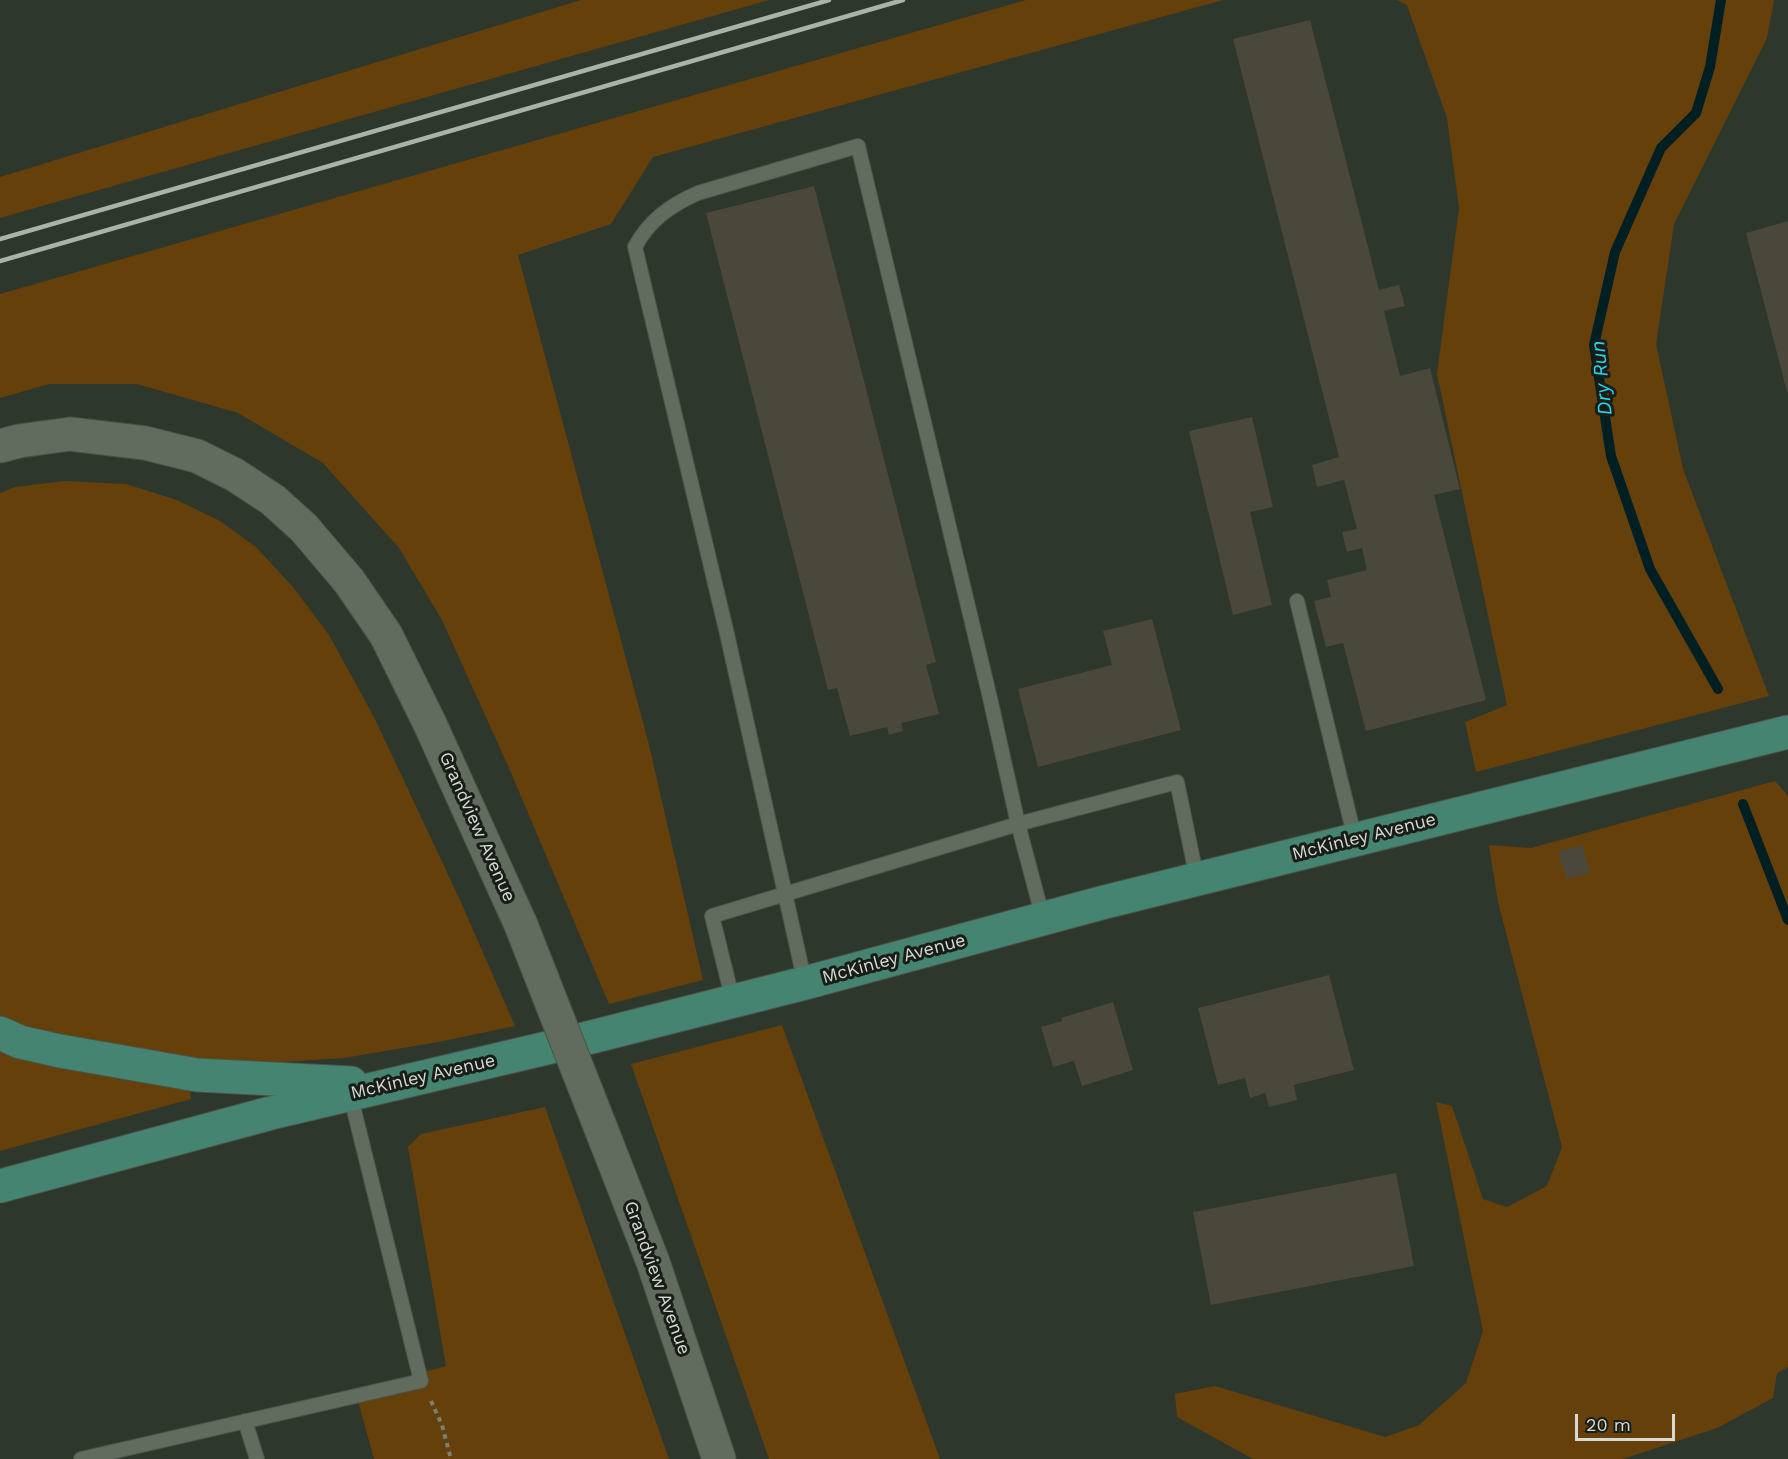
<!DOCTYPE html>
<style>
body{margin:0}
#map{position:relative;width:1788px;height:1459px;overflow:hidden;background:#2e372b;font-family:"Work Sans",sans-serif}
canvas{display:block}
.scale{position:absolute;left:1575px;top:1414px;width:100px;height:27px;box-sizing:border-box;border:3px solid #d5dad3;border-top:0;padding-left:8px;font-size:18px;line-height:21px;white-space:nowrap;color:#d5dad3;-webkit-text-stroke:4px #191d18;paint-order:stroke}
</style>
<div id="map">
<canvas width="1788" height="1459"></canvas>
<div class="scale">20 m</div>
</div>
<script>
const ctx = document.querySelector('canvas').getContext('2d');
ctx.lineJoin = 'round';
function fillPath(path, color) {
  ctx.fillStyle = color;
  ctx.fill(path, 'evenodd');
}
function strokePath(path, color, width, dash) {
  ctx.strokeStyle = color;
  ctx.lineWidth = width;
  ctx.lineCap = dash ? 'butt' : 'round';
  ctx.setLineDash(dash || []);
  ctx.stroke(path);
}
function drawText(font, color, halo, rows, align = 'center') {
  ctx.font = font + ' "Work Sans",sans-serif';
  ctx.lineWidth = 6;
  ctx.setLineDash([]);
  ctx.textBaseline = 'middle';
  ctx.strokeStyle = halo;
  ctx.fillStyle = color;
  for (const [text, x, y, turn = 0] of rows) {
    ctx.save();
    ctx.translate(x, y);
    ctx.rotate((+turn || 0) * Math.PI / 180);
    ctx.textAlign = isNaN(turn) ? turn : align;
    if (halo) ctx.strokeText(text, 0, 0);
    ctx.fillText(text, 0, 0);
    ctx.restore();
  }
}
fillPath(new Path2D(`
 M 581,0 L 769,0 L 0,218 L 0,177 Z
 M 1026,0 L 1223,0 L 653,157 L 611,224 L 518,255 L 649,745 L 703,980 L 609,1004 L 509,768 L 442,620 L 399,548 L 323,463 L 238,413 L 137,384 L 49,384 L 0,398 L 0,294 Z
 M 1397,0 L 1774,0 L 1767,38 L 1674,224 L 1656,344 L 1683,469 L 1769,696 L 1476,772 L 1465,722 L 1507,705 L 1437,374 L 1459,208 L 1447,118 L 1407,5 Z
 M 65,481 L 126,484 L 177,500 L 220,521 L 256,547 L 293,587 L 329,635 L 374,717 L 460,900 L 515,1026 L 438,1042 L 344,1058 L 266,1063 L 184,1063 L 60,1038 L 0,1017 L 0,493 L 15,487 Z
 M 1775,781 L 1788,796 L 1788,1367 L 1777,1373 L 1773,1398 L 1717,1428 L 1623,1459 L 1253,1459 L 1177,1417 L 1175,1394 L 1215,1386 L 1385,1437 L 1419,1425 L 1466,1383 L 1483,1331 L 1436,1102 L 1452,1106 L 1483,1199 L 1507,1207 L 1547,1186 L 1562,1147 L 1498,902 L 1489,845 L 1531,848 Z
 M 782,1025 L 940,1459 L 769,1459 L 631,1064 Z
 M 0,1048 L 190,1089 L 191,1099 L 0,1151 Z
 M 545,1107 L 669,1459 L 374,1459 L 355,1390 L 446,1366 L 408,1147 L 421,1134 Z`), '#65400a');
strokePath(new Path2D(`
 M 1718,689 L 1650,569 L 1611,456 L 1594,345 L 1615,252 L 1661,148 L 1696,113 L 1710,67 L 1721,0
 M 1743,804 L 1788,920`), '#001f23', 10);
fillPath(new Path2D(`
 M 1310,20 L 1379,290 L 1399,285 L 1405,306 L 1384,311 L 1400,376 L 1430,368 L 1460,489 L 1434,495 L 1486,700 L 1366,731 L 1343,643 L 1326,647 L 1314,601 L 1331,597 L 1327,580 L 1367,570 L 1362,548 L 1347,552 L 1342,532 L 1357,529 L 1344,480 L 1317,487 L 1312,465 L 1339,457 L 1233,39 Z
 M 814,186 L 936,662 L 926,665 L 939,714 L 901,723 L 903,731 L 889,735 L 887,727 L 850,736 L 837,688 L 828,690 L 706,213 Z
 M 1788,221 L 1788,392 L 1787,392 L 1746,233 Z
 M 1252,417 L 1273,507 L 1250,512 L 1272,605 L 1233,615 L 1189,431 Z
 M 1152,619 L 1181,730 L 1038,767 L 1018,689 L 1112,665 L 1103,631 Z
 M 1582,845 L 1590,872 L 1567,879 L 1558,852 Z
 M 1329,975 L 1354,1070 L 1294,1085 L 1297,1100 L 1269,1107 L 1265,1093 L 1250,1098 L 1245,1078 L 1218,1085 L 1198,1008 Z
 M 1113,1002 L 1133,1070 L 1082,1086 L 1074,1061 L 1053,1067 L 1041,1027 L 1062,1021 L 1061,1018 Z
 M 1396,1173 L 1414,1266 L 1211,1305 L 1193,1212 Z`), '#4a483a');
const lane = new Path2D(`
 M 1297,601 L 1355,839
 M 805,983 L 727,634 L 635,247 C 649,220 671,205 698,193 L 858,146 L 990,698 L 1018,824 L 1043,918
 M 733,1001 L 712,916 L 1018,824 L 1177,782 L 1197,879
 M 245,1421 L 257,1459
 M 81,1459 L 421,1381 L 350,1094`);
const secondary = new Path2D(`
 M 0,446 L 19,441 L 70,434 L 145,443 L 197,456 L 235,475 L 273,500 L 304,528 L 349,581 L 386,635 L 430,724 L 521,925
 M 607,1144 L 653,1262 L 719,1459`);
const primary = new Path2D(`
 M 0,1033 L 20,1042 L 60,1051 L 197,1075 L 351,1083
 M 0,1186 L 271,1113 L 568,1043 L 805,983 L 1101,903 L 1788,732`);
strokePath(lane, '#4b5349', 16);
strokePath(secondary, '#4b5349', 35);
strokePath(primary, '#4b5349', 35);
strokePath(new Path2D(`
 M 431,1401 L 442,1425 L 451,1459`), '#798076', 4, [4.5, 4.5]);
strokePath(lane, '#616b5e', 14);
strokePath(secondary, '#616b5e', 33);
strokePath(primary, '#458470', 33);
strokePath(new Path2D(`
 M 0,239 L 829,0
 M 0,261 L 903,0`), '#acb2aa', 4.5);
const secondaryBridge = new Path2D(`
 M 521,925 L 607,1144`);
strokePath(secondaryBridge, '#4b5349', 35, []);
strokePath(secondaryBridge, '#616b5e', 33);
drawText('18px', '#d5dad3', '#191d18', [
 ["Grandview Avenue",477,827,66],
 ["McKinley Avenue",1364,837,-14],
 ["McKinley Avenue",894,959,-15],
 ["McKinley Avenue",423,1077,-13],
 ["Grandview Avenue",657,1278,70]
]);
drawText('italic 20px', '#2bd7ea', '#191d18', [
 ["Dry Run",1602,378,-96]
]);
</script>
